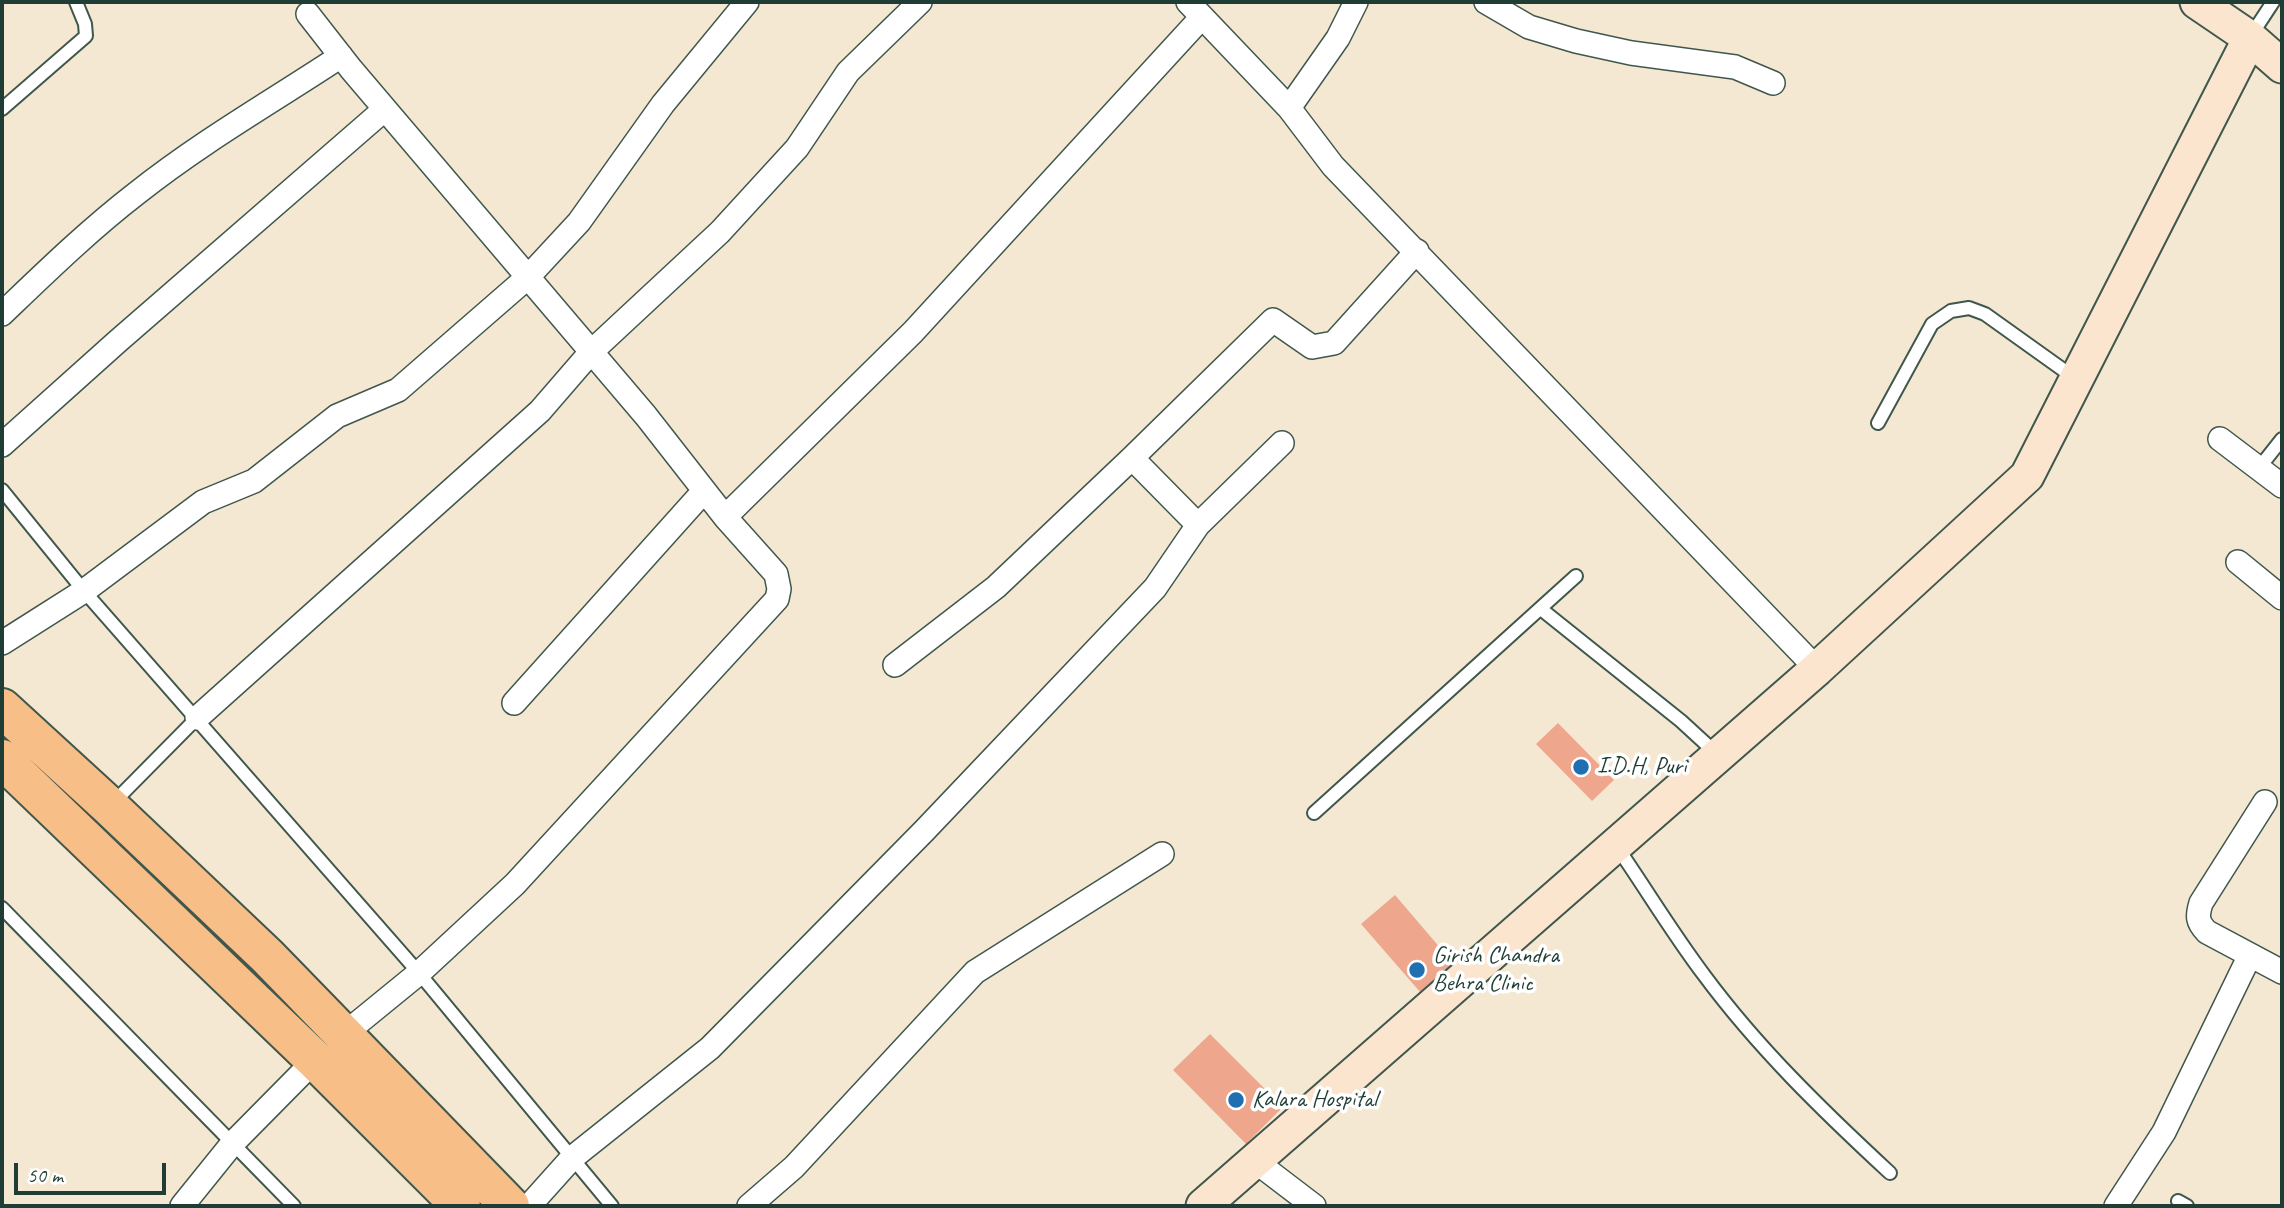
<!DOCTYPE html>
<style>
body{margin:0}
#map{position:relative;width:2284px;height:1208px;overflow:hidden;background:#f5e8d2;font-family:Caveat,sans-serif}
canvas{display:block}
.frame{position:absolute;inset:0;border:4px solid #1f3d34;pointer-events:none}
.scale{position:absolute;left:14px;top:1163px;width:152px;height:32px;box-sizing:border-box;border:4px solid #1f3d34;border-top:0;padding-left:9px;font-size:21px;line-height:24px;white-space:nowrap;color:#1f3d34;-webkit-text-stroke:5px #fff;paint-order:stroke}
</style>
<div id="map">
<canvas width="2284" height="1208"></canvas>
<div class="frame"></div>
<div class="scale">50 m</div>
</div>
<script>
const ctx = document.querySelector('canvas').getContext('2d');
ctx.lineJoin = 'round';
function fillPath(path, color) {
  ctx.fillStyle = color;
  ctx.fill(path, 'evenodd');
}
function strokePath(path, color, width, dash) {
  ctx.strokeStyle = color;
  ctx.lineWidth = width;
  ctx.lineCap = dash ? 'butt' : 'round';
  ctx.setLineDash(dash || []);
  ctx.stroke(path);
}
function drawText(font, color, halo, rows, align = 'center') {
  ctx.font = font + ' Caveat,sans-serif';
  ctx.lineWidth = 7;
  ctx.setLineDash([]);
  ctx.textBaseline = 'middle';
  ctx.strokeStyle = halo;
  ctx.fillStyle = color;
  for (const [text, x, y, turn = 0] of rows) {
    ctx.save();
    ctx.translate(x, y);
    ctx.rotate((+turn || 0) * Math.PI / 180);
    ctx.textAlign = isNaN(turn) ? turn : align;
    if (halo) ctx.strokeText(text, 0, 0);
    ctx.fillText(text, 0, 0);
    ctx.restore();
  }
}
fillPath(new Path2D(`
 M 1558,723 L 1614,780 L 1592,801 L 1536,744 Z
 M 1395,895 L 1454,964 L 1421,993 L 1361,924 Z
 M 1210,1034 L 1283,1107 L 1246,1144 L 1173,1070 Z`), '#eea78d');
const service = new Path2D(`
 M 2250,37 L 2273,2
 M 2,109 L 86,36 L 85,24 L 76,2
 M 1878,423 L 1932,324 L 1951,311 L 1969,308 L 1985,314 L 2076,379
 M 2259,468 L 2282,439
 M 2,490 L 84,591 L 419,973 L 612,1206
 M 1541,609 L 1681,721 L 1718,755
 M 111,805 L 197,718
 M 1314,813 L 1576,576
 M 1617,847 C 1646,889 1673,934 1704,975 C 1758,1048 1823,1111 1890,1173
 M 2,908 L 294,1206
 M 2178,1201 L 2187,1206`);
const minor = new Path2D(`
 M 1188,2 L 1289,108 L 1333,166 L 1817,669
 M 1486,2 L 1529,27 L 1576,41 L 1631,53 L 1735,67 L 1773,83
 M 308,14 L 351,69 L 646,416 L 725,517 L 776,574 L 779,589 L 777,599 L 515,884 L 419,973 L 343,1035
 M 1289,108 L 1338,38 L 1356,2
 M 2,314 C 46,272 89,230 137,193 C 201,142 273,101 341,56
 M 2220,439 L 2282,486
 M 2,445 L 118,341 L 385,109
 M 1132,458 L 1198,525
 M 725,517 L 913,332 L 1202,17
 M 2238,562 L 2282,598
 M 2,643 L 84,591 L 203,502 L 254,481 L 337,416 L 398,390 L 528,277 L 579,222 L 663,104 L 747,2
 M 895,665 L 996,587 L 1132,458 L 1273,320 L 1312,347 L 1334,343 L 1417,251
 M 514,703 L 704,491
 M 197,718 L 540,411 L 591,352 L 720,232 L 797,148 L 848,72 L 920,2
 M 2265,802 L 2201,903 C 2197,916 2197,922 2207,932 L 2282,972
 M 1255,1161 L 1314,1206
 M 182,1206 L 232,1144 L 315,1060
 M 529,1206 L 572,1158 L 710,1048 L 924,831 L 1155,588 L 1198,525 L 1282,443
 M 749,1206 L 794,1167 L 975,972 L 1162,854
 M 2116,1206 L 2164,1132 L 2250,955`);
const secondary = new Path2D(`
 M 2197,2 L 2250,38 L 2282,66
 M 1203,1206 L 1817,669 L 2027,476 L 2250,38`);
const trunk = new Path2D(`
 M 2,708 L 109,806 L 267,956 L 510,1206
 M 2,759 L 315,1060 L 461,1206`);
strokePath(service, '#3f574c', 16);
strokePath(minor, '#3f574c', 26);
strokePath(secondary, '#3f574c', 37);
strokePath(trunk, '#3f574c', 42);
strokePath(service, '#fff', 12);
strokePath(minor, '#fff', 23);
strokePath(secondary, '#fce5cf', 33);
strokePath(trunk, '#f7be88', 38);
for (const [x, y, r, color] of [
 [1581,767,9,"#1f6fb2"],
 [1417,970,9,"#1f6fb2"],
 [1236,1100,9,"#1f6fb2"]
]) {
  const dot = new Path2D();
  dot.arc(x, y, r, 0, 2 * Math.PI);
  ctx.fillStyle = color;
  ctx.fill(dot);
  strokePath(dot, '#fff', 2.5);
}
drawText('24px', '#1f3d34', '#fff', [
 ["I.D.H, Puri",1597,767],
 ["Girish Chandra",1433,956],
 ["Behra Clinic",1433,984],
 ["Kalara Hospital",1252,1100]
], 'left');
</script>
